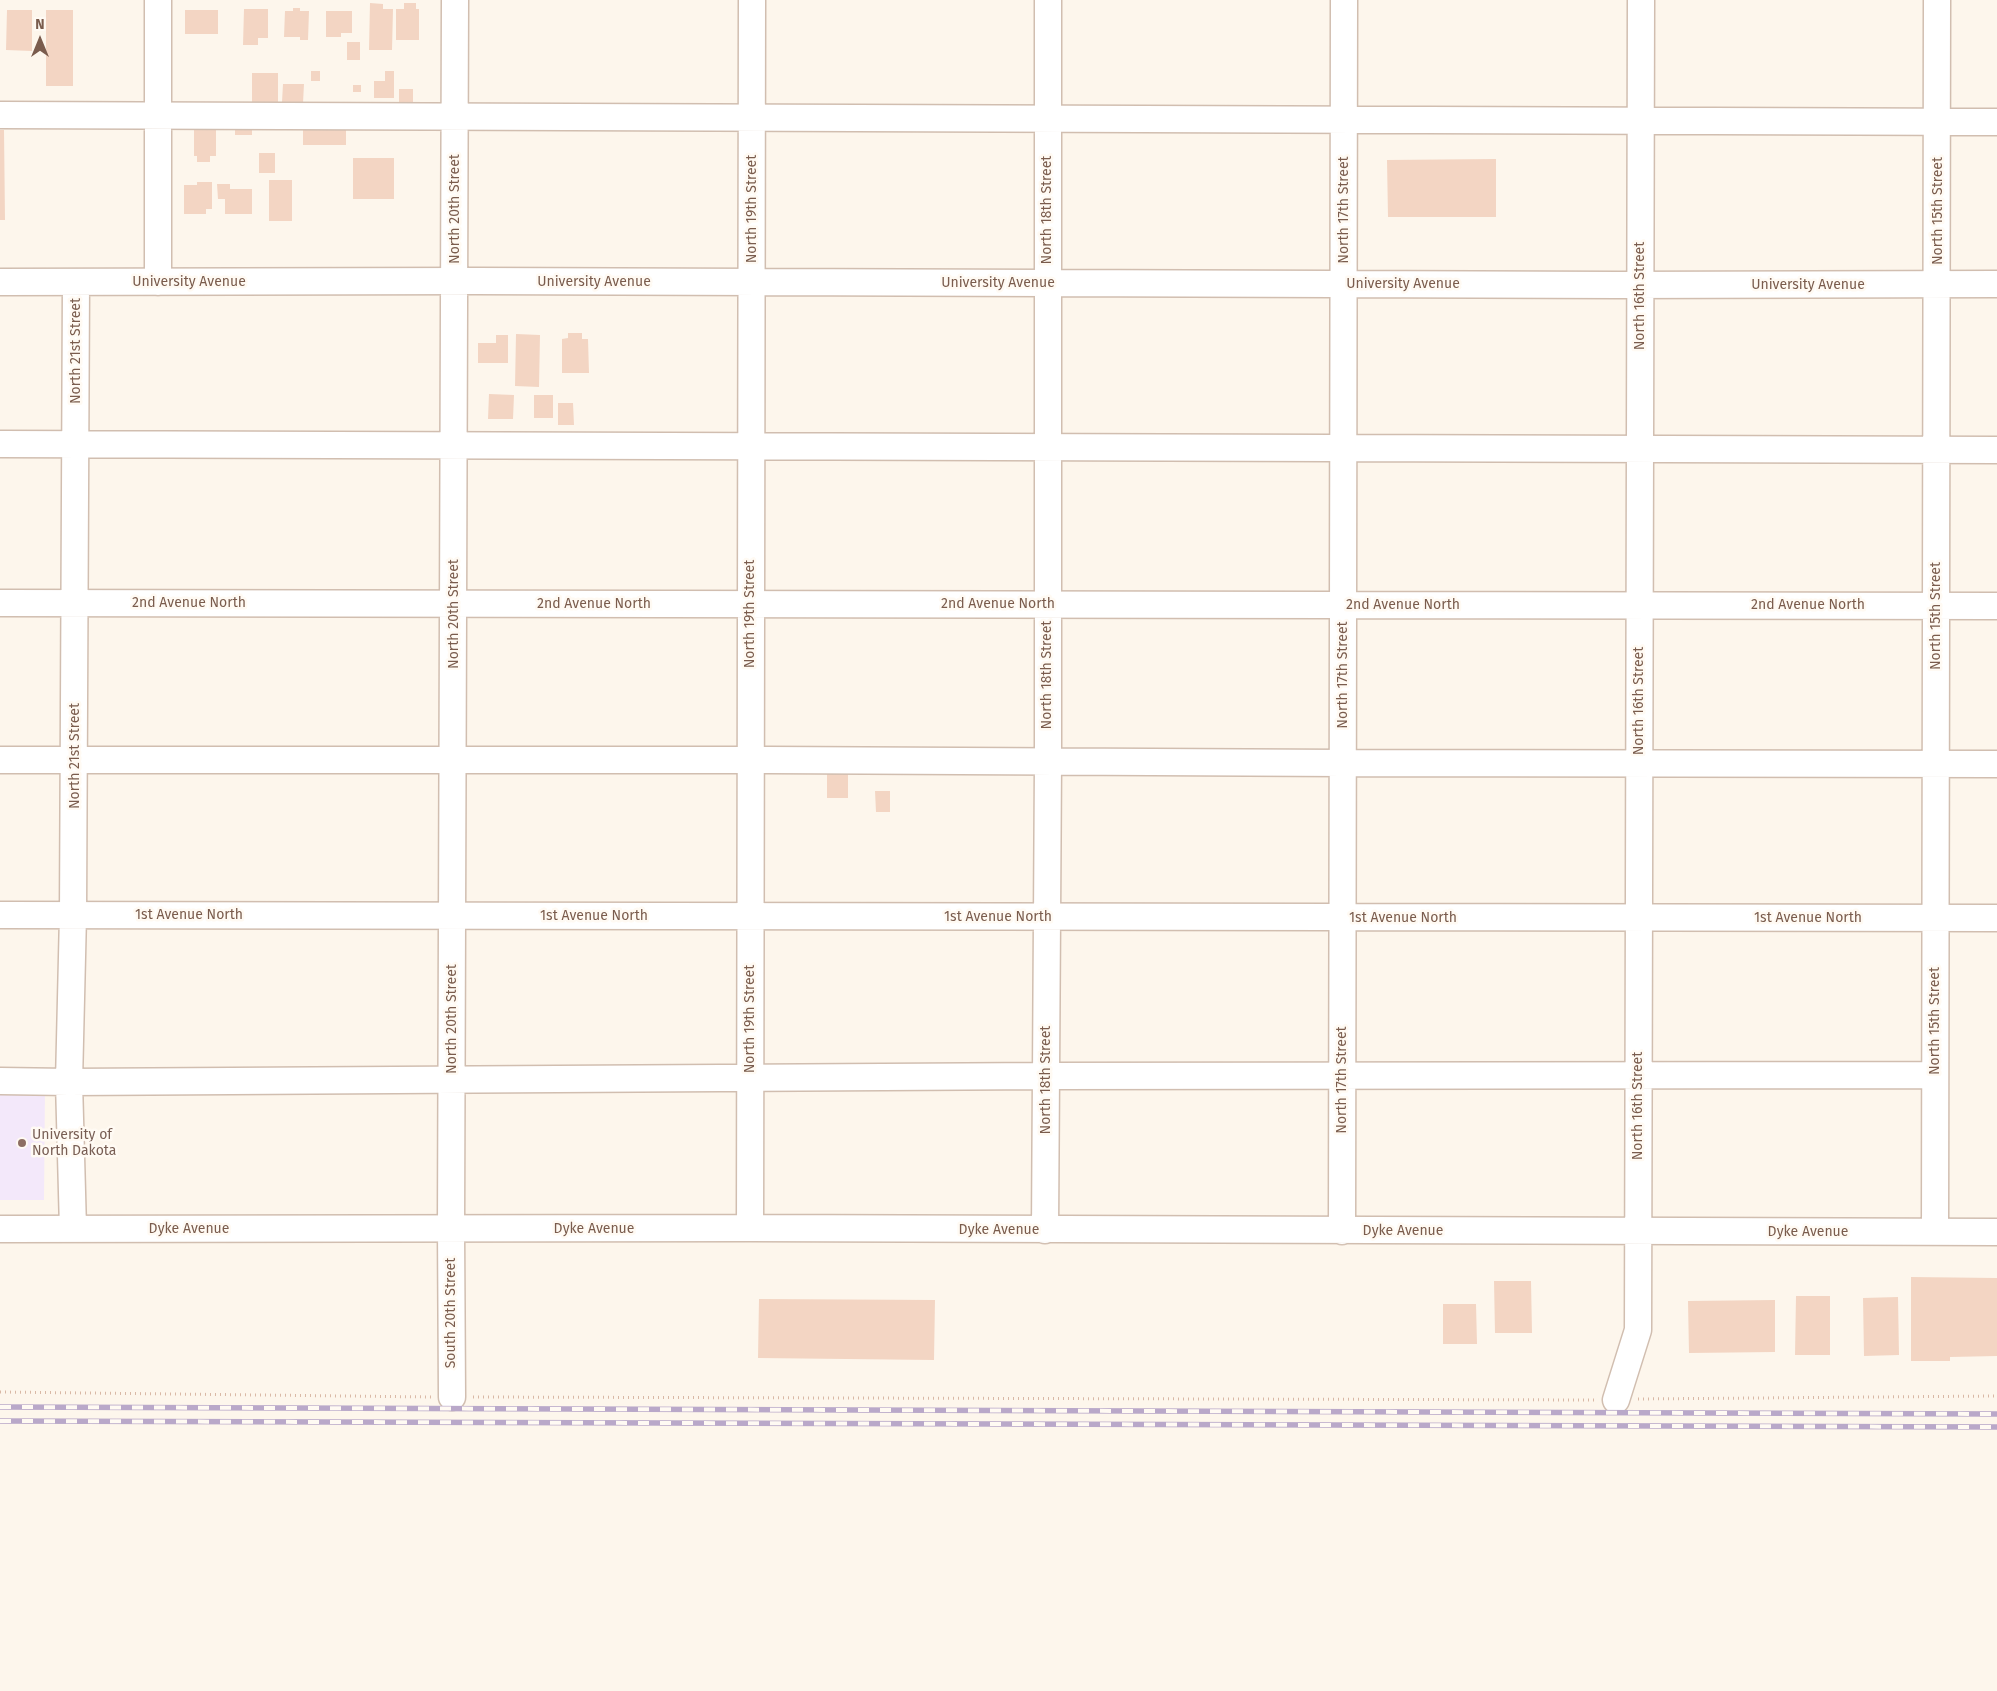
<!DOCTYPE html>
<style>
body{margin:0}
#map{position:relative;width:1997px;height:1691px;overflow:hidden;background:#fdf6ec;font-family:"Fira Sans",sans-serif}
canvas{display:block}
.north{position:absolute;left:15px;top:15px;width:50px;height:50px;-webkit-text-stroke:4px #fffaf3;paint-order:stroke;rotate:0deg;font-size:14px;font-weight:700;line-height:20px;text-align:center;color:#7a5c4d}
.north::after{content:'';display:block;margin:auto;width:18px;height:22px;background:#7a5c4d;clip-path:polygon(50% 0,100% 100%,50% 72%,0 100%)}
</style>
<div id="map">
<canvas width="1997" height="1691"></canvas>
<div class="north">N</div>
</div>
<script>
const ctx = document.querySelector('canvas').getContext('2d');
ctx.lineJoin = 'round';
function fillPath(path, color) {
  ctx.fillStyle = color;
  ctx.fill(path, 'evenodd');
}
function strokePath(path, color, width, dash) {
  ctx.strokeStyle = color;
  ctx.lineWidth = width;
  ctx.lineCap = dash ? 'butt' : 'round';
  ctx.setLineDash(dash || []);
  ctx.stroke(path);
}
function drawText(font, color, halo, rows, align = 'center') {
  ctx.font = font + ' "Fira Sans",sans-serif';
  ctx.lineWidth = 5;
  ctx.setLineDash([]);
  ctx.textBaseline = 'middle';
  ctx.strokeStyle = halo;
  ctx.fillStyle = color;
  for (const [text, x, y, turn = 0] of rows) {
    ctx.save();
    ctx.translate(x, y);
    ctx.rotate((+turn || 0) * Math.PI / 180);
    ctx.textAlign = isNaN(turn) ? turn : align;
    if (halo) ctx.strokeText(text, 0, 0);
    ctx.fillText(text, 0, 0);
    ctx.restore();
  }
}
fillPath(new Path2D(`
 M 0,1087 L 45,1087 L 44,1200 L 0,1200 Z`), '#f3e8fa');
fillPath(new Path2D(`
 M 370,3 L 383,4 L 383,9 L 393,9 L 392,50 L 369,50 Z
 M 404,3 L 416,3 L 416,9 L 419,9 L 419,40 L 396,40 L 396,9 L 404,9 Z
 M 293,8 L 300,8 L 300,11 L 309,11 L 308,40 L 300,40 L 300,37 L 284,37 L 285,11 L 293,11 Z
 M 244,9 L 268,9 L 268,38 L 258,38 L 258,45 L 243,45 Z
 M 7,10 L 32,10 L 32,51 L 6,50 Z
 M 46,10 L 73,10 L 73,86 L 46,86 Z
 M 185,10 L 218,10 L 218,34 L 185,34 Z
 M 326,11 L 352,11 L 352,33 L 341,33 L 341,37 L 326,37 Z
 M 347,42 L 360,42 L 360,60 L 347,60 Z
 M 311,71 L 320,71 L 320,81 L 311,81 Z
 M 385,71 L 394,71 L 394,98 L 374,98 L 374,81 L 385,81 Z
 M 252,73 L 278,73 L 278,102 L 252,102 Z
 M 283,84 L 304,84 L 303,103 L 282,102 Z
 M 353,85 L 361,85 L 361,92 L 353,92 Z
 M 399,89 L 413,89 L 413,102 L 399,102 Z
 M 235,121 L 252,121 L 252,135 L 235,135 Z
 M 194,125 L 216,125 L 216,156 L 210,156 L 210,162 L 197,162 L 197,156 L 194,156 Z
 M 303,128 L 346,128 L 346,145 L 303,145 Z
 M 0,130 L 4,130 L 5,220 L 0,220 Z
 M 259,153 L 275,153 L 275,173 L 259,173 Z
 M 353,158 L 394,158 L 394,199 L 353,199 Z
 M 1496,159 L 1496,217 L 1388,217 L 1387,160 Z
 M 269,180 L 292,180 L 292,221 L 269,221 Z
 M 197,182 L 212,182 L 212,209 L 206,209 L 206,214 L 184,214 L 184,185 L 197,185 Z
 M 217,184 L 230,184 L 230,189 L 252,189 L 252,214 L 225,214 L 225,199 L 218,199 Z
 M 568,333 L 582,333 L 582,339 L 588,339 L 589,373 L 562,373 L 562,339 L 568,338 Z
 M 516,334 L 540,335 L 539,387 L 515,386 Z
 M 496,335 L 508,335 L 508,363 L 478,363 L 478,343 L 496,343 Z
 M 489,394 L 514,395 L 513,419 L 488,419 Z
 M 534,395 L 553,395 L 553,418 L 534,418 Z
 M 558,403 L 573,403 L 574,425 L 558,425 Z
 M 827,767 L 848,767 L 848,798 L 827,798 Z
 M 875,791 L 890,791 L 890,812 L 876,812 Z
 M 1911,1277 L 1997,1278 L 1997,1356 L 1950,1357 L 1950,1361 L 1911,1361 Z
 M 1494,1281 L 1531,1281 L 1532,1333 L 1495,1333 Z
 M 1796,1296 L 1830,1296 L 1830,1355 L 1795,1355 Z
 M 1898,1297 L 1899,1355 L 1864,1356 L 1863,1298 Z
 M 759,1299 L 935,1300 L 934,1360 L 758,1358 Z
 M 1775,1300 L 1775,1352 L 1689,1353 L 1688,1301 Z
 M 1443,1304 L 1476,1304 L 1477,1344 L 1443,1344 Z`), '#f3d5c3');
const minor = new Path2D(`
 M 0,115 L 1997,122
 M 0,282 L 475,281 L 1619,285 L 1997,284
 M 158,282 L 158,0
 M 0,444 L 1997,450
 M 0,603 L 1997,606
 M 0,760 L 769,760 L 1343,763 L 1997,764
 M 0,915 L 1997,918
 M 0,1081 L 69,1082 L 1046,1076 L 1935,1075
 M 750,1228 L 752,0
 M 0,1229 L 750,1228 L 1997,1232
 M 73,1229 L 69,1082 L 73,915 L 76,282
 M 1045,1230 L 1048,762 L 1048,0
 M 1342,1231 L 1344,0
 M 1935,1232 L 1937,0
 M 452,1397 L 451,1229 L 455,0
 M 1616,1400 L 1638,1330 L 1641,0`);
strokePath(minor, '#d1beb0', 29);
strokePath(new Path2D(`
 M 0,1392 L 432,1397
 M 473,1397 L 1597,1400
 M 1638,1399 L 1997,1396`), '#d9b8a5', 3, [1, 4]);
strokePath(minor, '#fff', 26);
const rail = new Path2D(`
 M 0,1407 L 1997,1414
 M 0,1421 L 1997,1427`);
strokePath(rail, '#b9a8c9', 5.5);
strokePath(rail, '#fffaf3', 4, [11]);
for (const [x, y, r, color] of [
 [22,1143,5,"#8d6e63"]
]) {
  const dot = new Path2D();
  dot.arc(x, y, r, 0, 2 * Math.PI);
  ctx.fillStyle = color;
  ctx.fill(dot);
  strokePath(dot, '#fffaf3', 2);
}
drawText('14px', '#7a5c4d', '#fffaf3', [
 ["North 20th Street",455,209,-90],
 ["North 19th Street",752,209,-90],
 ["North 18th Street",1047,210,-90],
 ["North 17th Street",1344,210,-90],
 ["North 15th Street",1938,211,-90],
 ["University Avenue",189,282],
 ["University Avenue",594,282],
 ["University Avenue",998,283],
 ["University Avenue",1403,284],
 ["University Avenue",1808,285],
 ["North 16th Street",1640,296,-90],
 ["North 21st Street",76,351,-90],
 ["2nd Avenue North",189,603],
 ["2nd Avenue North",594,604],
 ["2nd Avenue North",998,604],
 ["2nd Avenue North",1403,605],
 ["2nd Avenue North",1808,605],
 ["North 20th Street",454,614,-90],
 ["North 19th Street",750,614,-90],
 ["North 15th Street",1936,616,-90],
 ["North 18th Street",1047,675,-90],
 ["North 17th Street",1343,675,-90],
 ["North 16th Street",1639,701,-90],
 ["North 21st Street",75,756,-90],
 ["1st Avenue North",189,915],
 ["1st Avenue North",594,916],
 ["1st Avenue North",998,917],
 ["1st Avenue North",1403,918],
 ["1st Avenue North",1808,918],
 ["North 20th Street",452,1019,-90],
 ["North 19th Street",750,1019,-90],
 ["North 15th Street",1935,1021,-90],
 ["North 18th Street",1046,1080,-90],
 ["North 17th Street",1342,1080,-90],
 ["North 16th Street",1638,1106,-90],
 ["Dyke Avenue",189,1229],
 ["Dyke Avenue",594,1229],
 ["Dyke Avenue",999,1230],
 ["Dyke Avenue",1403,1231],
 ["Dyke Avenue",1808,1232],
 ["South 20th Street",451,1313,-90]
]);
drawText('14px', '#785e54', '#fffaf3', [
 ["University of",32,1135],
 ["North Dakota",32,1151]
], 'left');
</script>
